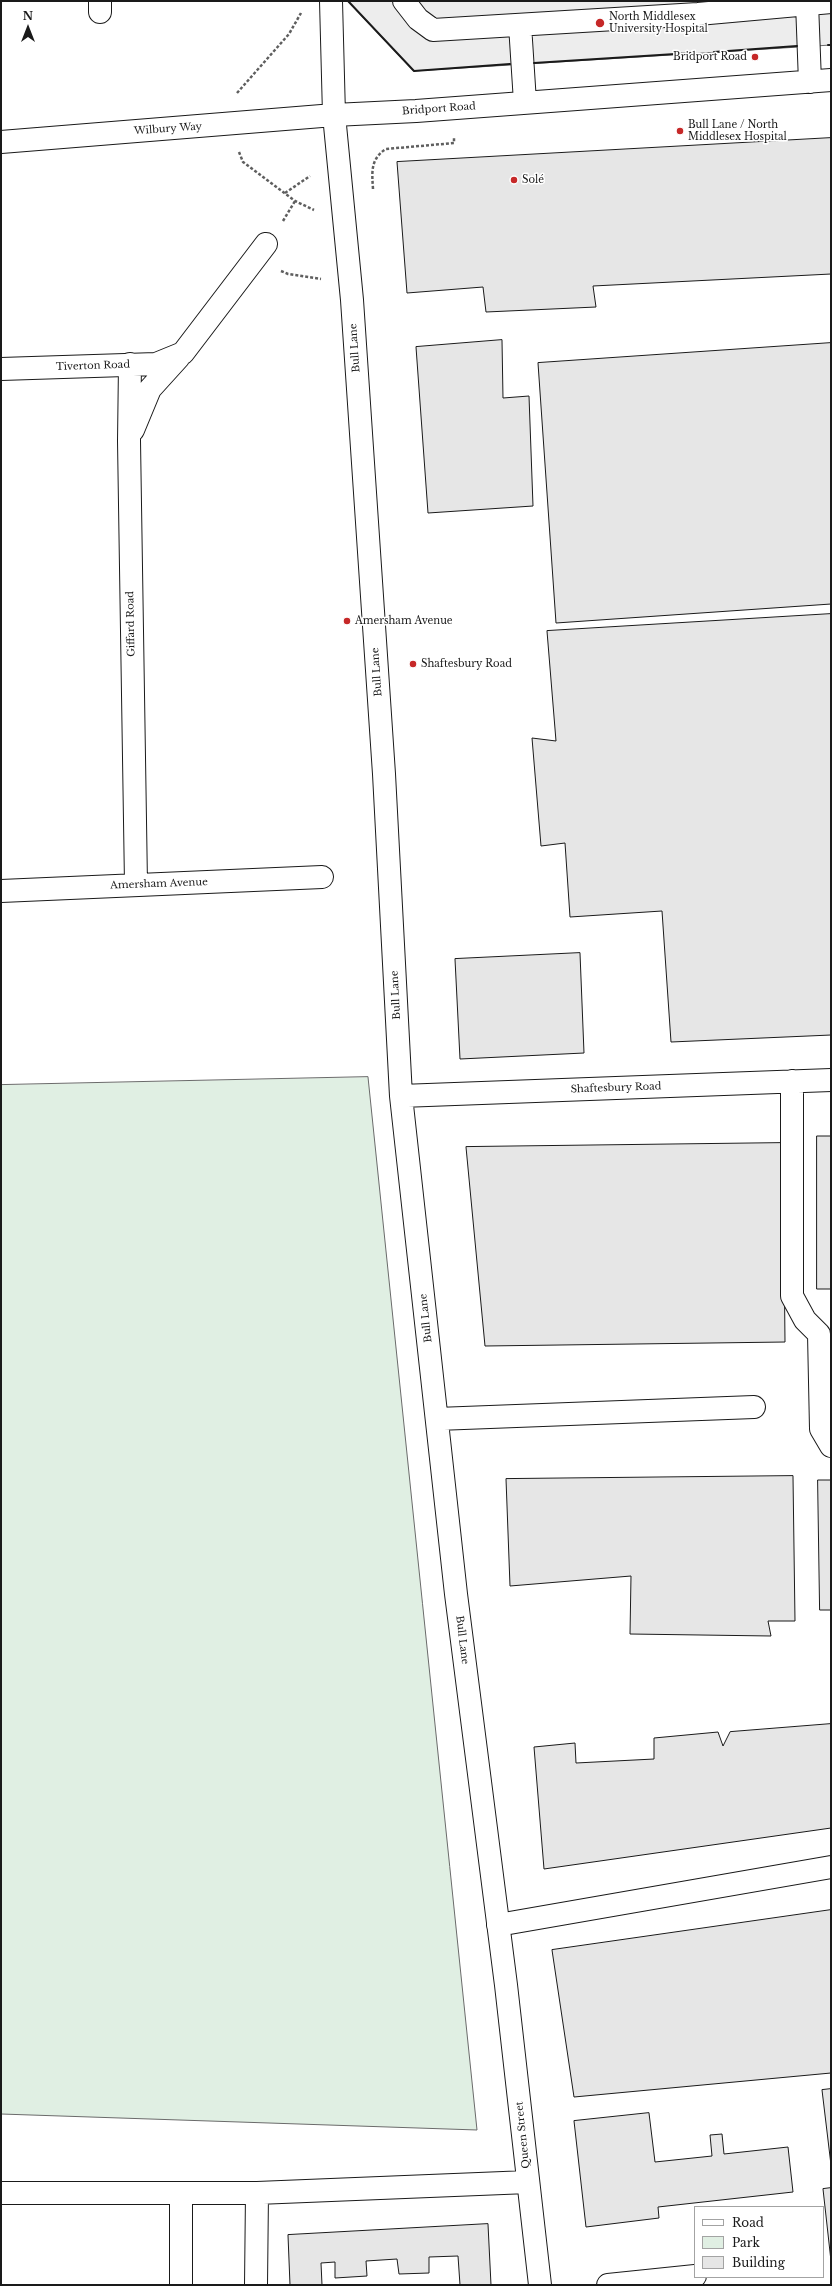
<!DOCTYPE html>
<meta charset="utf-8">
<style>
body{margin:0}
#map{position:relative;width:832px;height:2286px;overflow:hidden;background:#fff;font-family:"Libre Baskerville",serif}
canvas{display:block}
.frame{position:absolute;inset:0;border:2px solid #1a1a1a;pointer-events:none}
.legend{position:absolute;left:694px;top:2206px;width:130px;height:72px;box-sizing:border-box;background:#fff;border:1px solid #a3a3a3;margin:0;padding:5px 7px;list-style:none;font-size:12px;color:#1a1a1a}
.legend li{display:flex;align-items:center;gap:8px;height:20px}
.legend b{width:20px;border:1px solid #a3a3a3}
.north{position:absolute;left:8px;top:8px;width:40px;height:40px;-webkit-text-stroke:3px #fff;paint-order:stroke;rotate:0deg;font-size:11px;font-weight:700;line-height:16px;text-align:center;color:#1a1a1a}
.north::after{content:'';display:block;margin:auto;width:14px;height:18px;background:#1a1a1a;clip-path:polygon(50% 0,100% 100%,50% 72%,0 100%)}
</style>
<div id="map">
<canvas width="832" height="2286"></canvas>
<div class="frame"></div>
<ul class="legend">
<li><b style="height:5px;background:#fff"></b>Road</li>
<li><b style="height:11px;background:#e0efe3"></b>Park</li>
<li><b style="height:11px;background:#e6e6e6"></b>Building</li>
</ul>
<div class="north">N</div>
</div>
<script>
const ctx = document.querySelector('canvas').getContext('2d');
ctx.lineJoin = 'round';
function fillPath(path, color) {
  ctx.fillStyle = color;
  ctx.fill(path, 'evenodd');
}
function strokePath(path, color, width, dash) {
  ctx.strokeStyle = color;
  ctx.lineWidth = width;
  ctx.lineCap = dash ? 'butt' : 'round';
  ctx.setLineDash(dash || []);
  ctx.stroke(path);
}
function drawText(font, color, halo, rows, align = 'center') {
  ctx.font = font + ' "Libre Baskerville",serif';
  ctx.lineWidth = 3;
  ctx.setLineDash([]);
  ctx.textBaseline = 'middle';
  ctx.strokeStyle = halo;
  ctx.fillStyle = color;
  for (const [text, x, y, turn = 0] of rows) {
    ctx.save();
    ctx.translate(x, y);
    ctx.rotate((+turn || 0) * Math.PI / 180);
    ctx.textAlign = isNaN(turn) ? turn : align;
    if (halo) ctx.strokeText(text, 0, 0);
    ctx.fillText(text, 0, 0);
    ctx.restore();
  }
}
const green = new Path2D(`
 M 368,1077 L 477,2130 L 1,2114 L 1,1085 Z`);
fillPath(green, '#e0efe3');
strokePath(green, '#6a6a6a', 1);
const parking = new Path2D(`
 M 348,1 L 831,1 L 831,45 L 414,71 Z`);
fillPath(parking, '#ededed');
strokePath(parking, '#6a6a6a', 1);
const building = new Path2D(`
 M 831,138 L 831,274 L 593,286 L 596,307 L 486,312 L 483,287 L 407,293 L 397,162 Z
 M 502,340 L 503,398 L 529,396 L 533,506 L 428,513 L 416,347 Z
 M 831,343 L 831,604 L 556,623 L 538,363 Z
 M 831,614 L 831,1035 L 671,1042 L 662,911 L 570,917 L 565,843 L 541,846 L 532,738 L 556,741 L 547,631 Z
 M 580,953 L 584,1053 L 460,1059 L 455,959 Z
 M 817,1136 L 831,1136 L 831,1289 L 817,1289 Z
 M 783,1143 L 785,1342 L 485,1346 L 466,1147 Z
 M 793,1476 L 795,1621 L 768,1621 L 771,1636 L 630,1634 L 631,1576 L 510,1586 L 506,1479 Z
 M 818,1480 L 831,1480 L 831,1610 L 820,1610 Z
 M 831,1724 L 831,1828 L 544,1869 L 534,1747 L 575,1743 L 576,1763 L 654,1759 L 654,1738 L 718,1732 L 723,1746 L 730,1732 Z
 M 831,1910 L 831,2073 L 574,2097 L 552,1950 Z
 M 831,2089 L 831,2165 L 822,2090 Z
 M 649,2113 L 655,2162 L 712,2156 L 710,2135 L 722,2134 L 724,2154 L 788,2147 L 793,2192 L 658,2207 L 659,2218 L 586,2227 L 574,2121 Z
 M 831,2188 L 831,2261 L 823,2189 Z
 M 488,2224 L 491,2285 L 460,2285 L 458,2256 L 429,2257 L 429,2273 L 399,2274 L 397,2259 L 366,2261 L 367,2276 L 335,2278 L 335,2262 L 321,2263 L 322,2285 L 290,2285 L 288,2235 Z`);
fillPath(building, '#e6e6e6');
strokePath(building, '#1a1a1a', 1);
const minor = new Path2D(`
 M 100,1 L 100,12
 M 331,1 L 334,115 L 352,300 L 384,774 L 401,1096 L 456,1594 L 506,1985 L 540,2285
 M 404,1 L 418,19 L 433,30 L 698,14 L 831,2
 M 807,3 L 810,82
 M 520,25 L 525,102
 M 1,142 L 334,115 L 416,111 L 831,80
 M 130,364 L 129,441 L 136,884
 M 1,369 L 156,364 L 183,353 L 266,244
 M 133,430 L 150,389 L 179,357
 M 1,891 L 322,877
 M 792,1081 L 792,1296 L 805,1320 L 819,1334 L 821,1429 L 831,1446
 M 401,1096 L 831,1080
 M 437,1419 L 754,1407
 M 498,1925 L 831,1867
 M 1,2193 L 257,2193 L 528,2182
 M 181,2193 L 181,2285
 M 256,2285 L 257,2193
 M 608,2285 L 695,2276`);
strokePath(minor, '#1a1a1a', 24);
strokePath(new Path2D(`
 M 237,93 L 289,34 L 301,13
 M 239,152 L 243,162 L 295,201 L 314,210
 M 373,189 C 372,173 370,159 386,149 L 454,143 L 454,138
 M 285,193 L 310,176
 M 283,221 L 295,201
 M 281,271 L 288,274 L 321,279`), '#5f5f5f', 2.5, [3, 2]);
strokePath(minor, '#fff', 22);
strokePath(new Path2D(`
 M 348,1 L 414,71 L 510,64
 M 828,45 L 831,45
 M 714,52 L 797,46
 M 534,63 L 691,53`), '#1a1a1a', 2);
for (const [x, y, r, color] of [
 [600,23,5,"#c62828"],
 [755,57,4,"#c62828"],
 [680,131,4,"#c62828"],
 [514,180,4,"#c62828"],
 [347,621,4,"#c62828"],
 [413,664,4,"#c62828"]
]) {
  const dot = new Path2D();
  dot.arc(x, y, r, 0, 2 * Math.PI);
  ctx.fillStyle = color;
  ctx.fill(dot);
  strokePath(dot, '#fff', 1.5);
}
drawText('10px', '#1a1a1a', '#fff', [
 ["North Middlesex",609,17],
 ["University Hospital",609,29],
 ["Bridport Road",747,57,"right"],
 ["Bull Lane / North",688,125],
 ["Middlesex Hospital",688,137],
 ["Solé",522,180],
 ["Amersham Avenue",355,621],
 ["Shaftesbury Road",421,664]
], 'left');
drawText('10px', '#1a1a1a', '#fff', [
 ["Bridport Road",439,109,-4],
 ["Wilbury Way",168,129,-4],
 ["Bull Lane",355,348,-94],
 ["Tiverton Road",93,366,-2],
 ["Giffard Road",131,624,-91],
 ["Bull Lane",377,672,-94],
 ["Amersham Avenue",159,884,-2],
 ["Bull Lane",396,995,-93],
 ["Shaftesbury Road",616,1088,-2],
 ["Bull Lane",426,1318,-96],
 ["Bull Lane",462,1640,83],
 ["Queen Street",523,2135,-96]
]);
</script>
